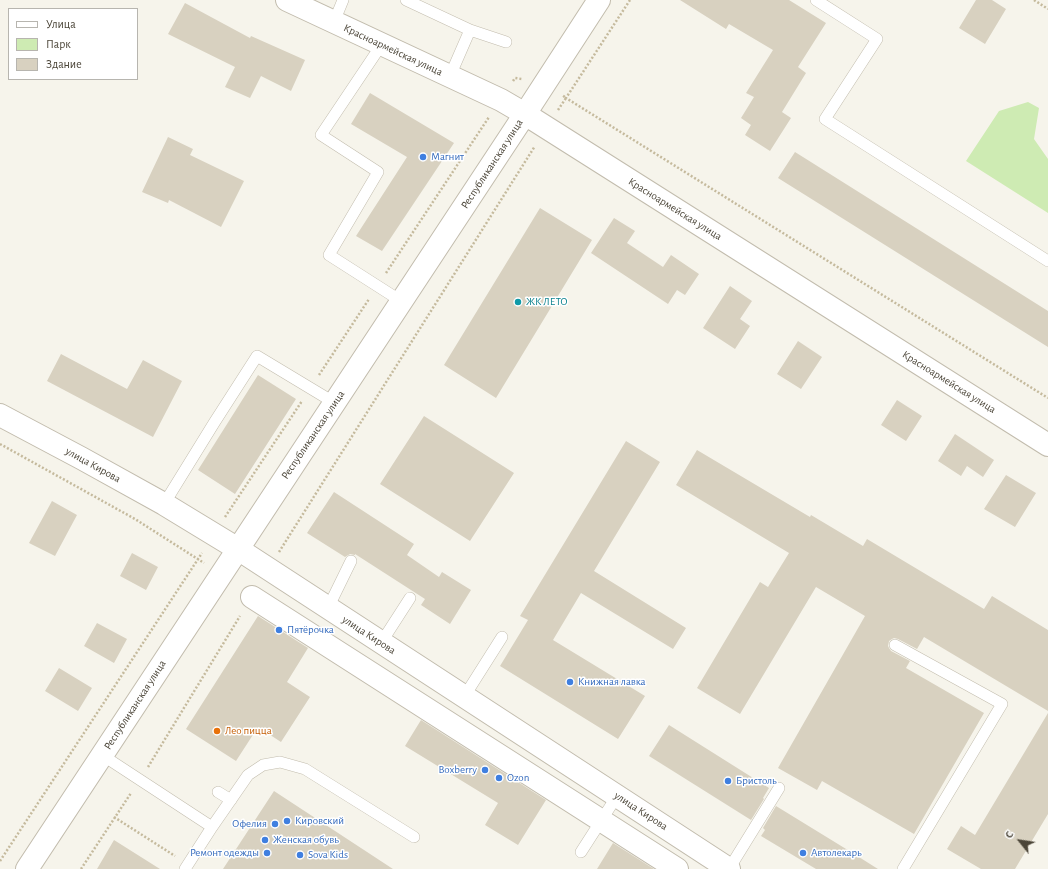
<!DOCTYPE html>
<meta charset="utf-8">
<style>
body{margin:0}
#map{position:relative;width:1048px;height:869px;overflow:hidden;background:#f6f4eb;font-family:"Alegreya Sans",sans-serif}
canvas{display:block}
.legend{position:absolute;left:8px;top:8px;width:130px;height:72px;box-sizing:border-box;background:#fff;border:1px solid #b7b5af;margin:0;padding:5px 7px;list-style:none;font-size:12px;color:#4b4538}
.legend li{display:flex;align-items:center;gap:8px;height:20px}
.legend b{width:20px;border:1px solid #b7b5af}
.north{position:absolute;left:1000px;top:821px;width:40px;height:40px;-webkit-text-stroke:3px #fff;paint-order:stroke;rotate:300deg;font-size:11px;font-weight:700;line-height:16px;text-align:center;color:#4b4538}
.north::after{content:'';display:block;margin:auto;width:14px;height:18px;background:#4b4538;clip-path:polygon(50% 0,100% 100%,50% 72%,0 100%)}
</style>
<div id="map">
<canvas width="1048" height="869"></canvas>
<ul class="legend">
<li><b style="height:5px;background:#fff"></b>Улица</li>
<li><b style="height:11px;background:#ceebb3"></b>Парк</li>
<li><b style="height:11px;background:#d8d1c0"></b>Здание</li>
</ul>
<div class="north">С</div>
</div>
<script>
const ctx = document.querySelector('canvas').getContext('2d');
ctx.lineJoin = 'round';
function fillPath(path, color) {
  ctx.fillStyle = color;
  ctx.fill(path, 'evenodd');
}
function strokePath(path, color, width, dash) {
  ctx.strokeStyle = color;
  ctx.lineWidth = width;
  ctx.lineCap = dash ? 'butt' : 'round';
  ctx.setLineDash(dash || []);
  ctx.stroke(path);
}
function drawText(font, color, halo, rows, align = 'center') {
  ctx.font = font + ' "Alegreya Sans",sans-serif';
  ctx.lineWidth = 3;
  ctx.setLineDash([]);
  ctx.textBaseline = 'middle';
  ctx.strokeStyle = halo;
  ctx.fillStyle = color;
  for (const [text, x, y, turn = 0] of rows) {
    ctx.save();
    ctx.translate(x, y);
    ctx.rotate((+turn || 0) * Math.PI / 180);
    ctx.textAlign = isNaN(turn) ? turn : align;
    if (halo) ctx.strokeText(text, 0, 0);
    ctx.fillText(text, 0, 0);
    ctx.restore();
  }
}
fillPath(new Path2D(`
 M 1028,102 L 1039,108 L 1034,139 L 1048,159 L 1048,213 L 966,161 L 999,111 Z`), '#ceebb3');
fillPath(new Path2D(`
 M 680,0 L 789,0 L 826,23 L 798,67 L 806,73 L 782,112 L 791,118 L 770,151 L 745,135 L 751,125 L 741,118 L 754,97 L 746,93 L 773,50 L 729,24 L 726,29 Z
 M 976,0 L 992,0 L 1006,9 L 985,44 L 959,28 Z
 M 185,3 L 250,38 L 251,36 L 305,60 L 291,91 L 261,76 L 250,98 L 225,87 L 235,67 L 168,34 Z
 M 370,93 L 454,143 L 382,251 L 356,236 L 407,157 L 351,124 Z
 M 168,137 L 193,149 L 190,155 L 244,181 L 221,227 L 169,200 L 168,203 L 142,192 Z
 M 795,152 L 1048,311 L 1048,347 L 778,178 Z
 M 540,208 L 592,240 L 496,398 L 444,365 Z
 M 614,218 L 635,231 L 627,243 L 663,267 L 671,255 L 699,274 L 685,295 L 677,290 L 668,304 L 591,253 Z
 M 730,286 L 752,301 L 740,319 L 750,326 L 735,349 L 703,328 Z
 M 798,341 L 822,357 L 801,389 L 777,374 Z
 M 61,354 L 127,389 L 143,360 L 182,381 L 153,437 L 47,381 Z
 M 258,375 L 296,399 L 235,494 L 198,470 Z
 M 897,400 L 922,416 L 906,441 L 881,425 Z
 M 424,416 L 514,473 L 470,541 L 380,484 Z
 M 955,434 L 994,460 L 983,477 L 967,466 L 961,476 L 938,461 Z
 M 626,441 L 660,462 L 594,571 L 686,628 L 673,649 L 581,593 L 553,640 L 645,696 L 618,739 L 500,666 L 528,620 L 520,616 Z
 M 697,450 L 810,517 L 811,515 L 863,546 L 867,539 L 984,609 L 992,596 L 1048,630 L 1048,711 L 924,637 L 917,649 L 898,639 L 894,638 L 892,639 L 889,641 L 888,646 L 889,648 L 891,651 L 910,661 L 906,668 L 984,713 L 914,834 L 822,781 L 817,790 L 778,768 L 865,616 L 816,587 L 740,714 L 697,688 L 760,582 L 768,587 L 789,553 L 676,485 Z
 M 1006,475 L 1036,493 L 1015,527 L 984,509 Z
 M 334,492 L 414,544 L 407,555 L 439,577 L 442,572 L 471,590 L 450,624 L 421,605 L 425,599 L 355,554 L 355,555 L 350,554 L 345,557 L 307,533 Z
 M 52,501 L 77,515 L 55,556 L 29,543 Z
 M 132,553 L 158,567 L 146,590 L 120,576 Z
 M 258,616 L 308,648 L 287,682 L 310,697 L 281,742 L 258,727 L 236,761 L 186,729 Z
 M 97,623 L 127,639 L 114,663 L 84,646 Z
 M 59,668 L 92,688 L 78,711 L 45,691 Z
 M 1048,713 L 1048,814 L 1015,869 L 981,869 L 947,849 L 961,826 L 975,835 Z
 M 421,720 L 546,800 L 518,845 L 485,825 L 498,803 L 405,746 Z
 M 669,725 L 769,788 L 763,798 L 764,799 L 751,820 L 649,756 Z
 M 274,791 L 393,869 L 223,869 Z
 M 776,806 L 851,852 L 878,869 L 816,869 L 761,836 L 765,830 L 763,828 Z
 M 114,840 L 160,869 L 97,869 Z
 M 613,843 L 654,869 L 597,869 Z`), '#d8d1c0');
const lane = new Path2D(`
 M 406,0 L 470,30 L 450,76
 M 816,0 L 877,39 L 825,119 L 1048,261
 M 334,22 L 343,0
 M 470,30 L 506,42
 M 382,44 L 321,135 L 378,172 L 329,255 L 401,301
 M 164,504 L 214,423 L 257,356 L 335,403
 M 328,608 L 351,561
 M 381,643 L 410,598
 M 895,645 L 1002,704 L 903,869
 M 464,697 L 502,637
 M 102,755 L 212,827 L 185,869
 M 218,792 L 231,800
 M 212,827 L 248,775 L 263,765 L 280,762 L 305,769 L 414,837
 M 581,852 L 617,796
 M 729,869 L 779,788`);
const street = new Path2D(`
 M 287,0 L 501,100 L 525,114 L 1048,445
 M 0,415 L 81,458 L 164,504 L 238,549 L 729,869
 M 252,597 L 677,869
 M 27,869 L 525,114 L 599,0`);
strokePath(lane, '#c2bcad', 12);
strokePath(street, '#c2bcad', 24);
strokePath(new Path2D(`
 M 630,0 L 566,98 L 1048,398
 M 1034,0 L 1048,9
 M 513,81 L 515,78 L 522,79
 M 558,110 L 566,98 L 562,95
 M 386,273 L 489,117
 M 319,375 L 369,299
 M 0,444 L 135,519 L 204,563
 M 225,517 L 302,401
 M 279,552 L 535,146
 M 148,767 L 240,616
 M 114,817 L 175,856
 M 0,861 L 202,553
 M 81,869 L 131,793`), '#c5ba9d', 2.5, [2, 2]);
strokePath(lane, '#fff', 11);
strokePath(street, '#fff', 22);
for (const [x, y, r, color] of [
 [423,157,4,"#3f7fe0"],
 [518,302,4,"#0f9aa8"],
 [279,630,4,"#3f7fe0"],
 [570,682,4,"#3f7fe0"],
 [217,731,4,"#e8710a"],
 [485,770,4,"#3f7fe0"],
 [499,778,4,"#3f7fe0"],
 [728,781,4,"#3f7fe0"],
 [287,821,4,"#3f7fe0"],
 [275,824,4,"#3f7fe0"],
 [265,840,4,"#3f7fe0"],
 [267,853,4,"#3f7fe0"],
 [803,853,4,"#3f7fe0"],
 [300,855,4,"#3f7fe0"]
]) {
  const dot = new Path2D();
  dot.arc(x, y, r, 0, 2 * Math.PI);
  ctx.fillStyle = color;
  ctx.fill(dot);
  strokePath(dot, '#fff', 1.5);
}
drawText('11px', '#4b4538', '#fff', [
 ["Красноармейская улица",393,50,25],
 ["Республиканская улица",492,164,-57],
 ["Красноармейская улица",675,209,32],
 ["Красноармейская улица",949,382,32],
 ["Республиканская улица",313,435,-56],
 ["улица Кирова",93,465,29],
 ["улица Кирова",369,635,33],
 ["Республиканская улица",135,705,-57],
 ["улица Кирова",641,811,33]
]);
drawText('11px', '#366cbe', '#fff', [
 ["Магнит",431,157],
 ["Пятёрочка",287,630],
 ["Книжная лавка",578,682],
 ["Boxberry",477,770,"right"],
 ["Ozon",507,778],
 ["Бристоль",736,781],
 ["Кировский",295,821],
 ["Офелия",267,824,"right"],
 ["Женская обувь",273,840],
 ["Ремонт одежды",259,853,"right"],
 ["Автолекарь",811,853],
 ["Sova Kids",308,855]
], 'left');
drawText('11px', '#0d838f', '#fff', [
 ["ЖК ЛЕТО",526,302]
], 'left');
drawText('11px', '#c56008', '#fff', [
 ["Лео пицца",225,731]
], 'left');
</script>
